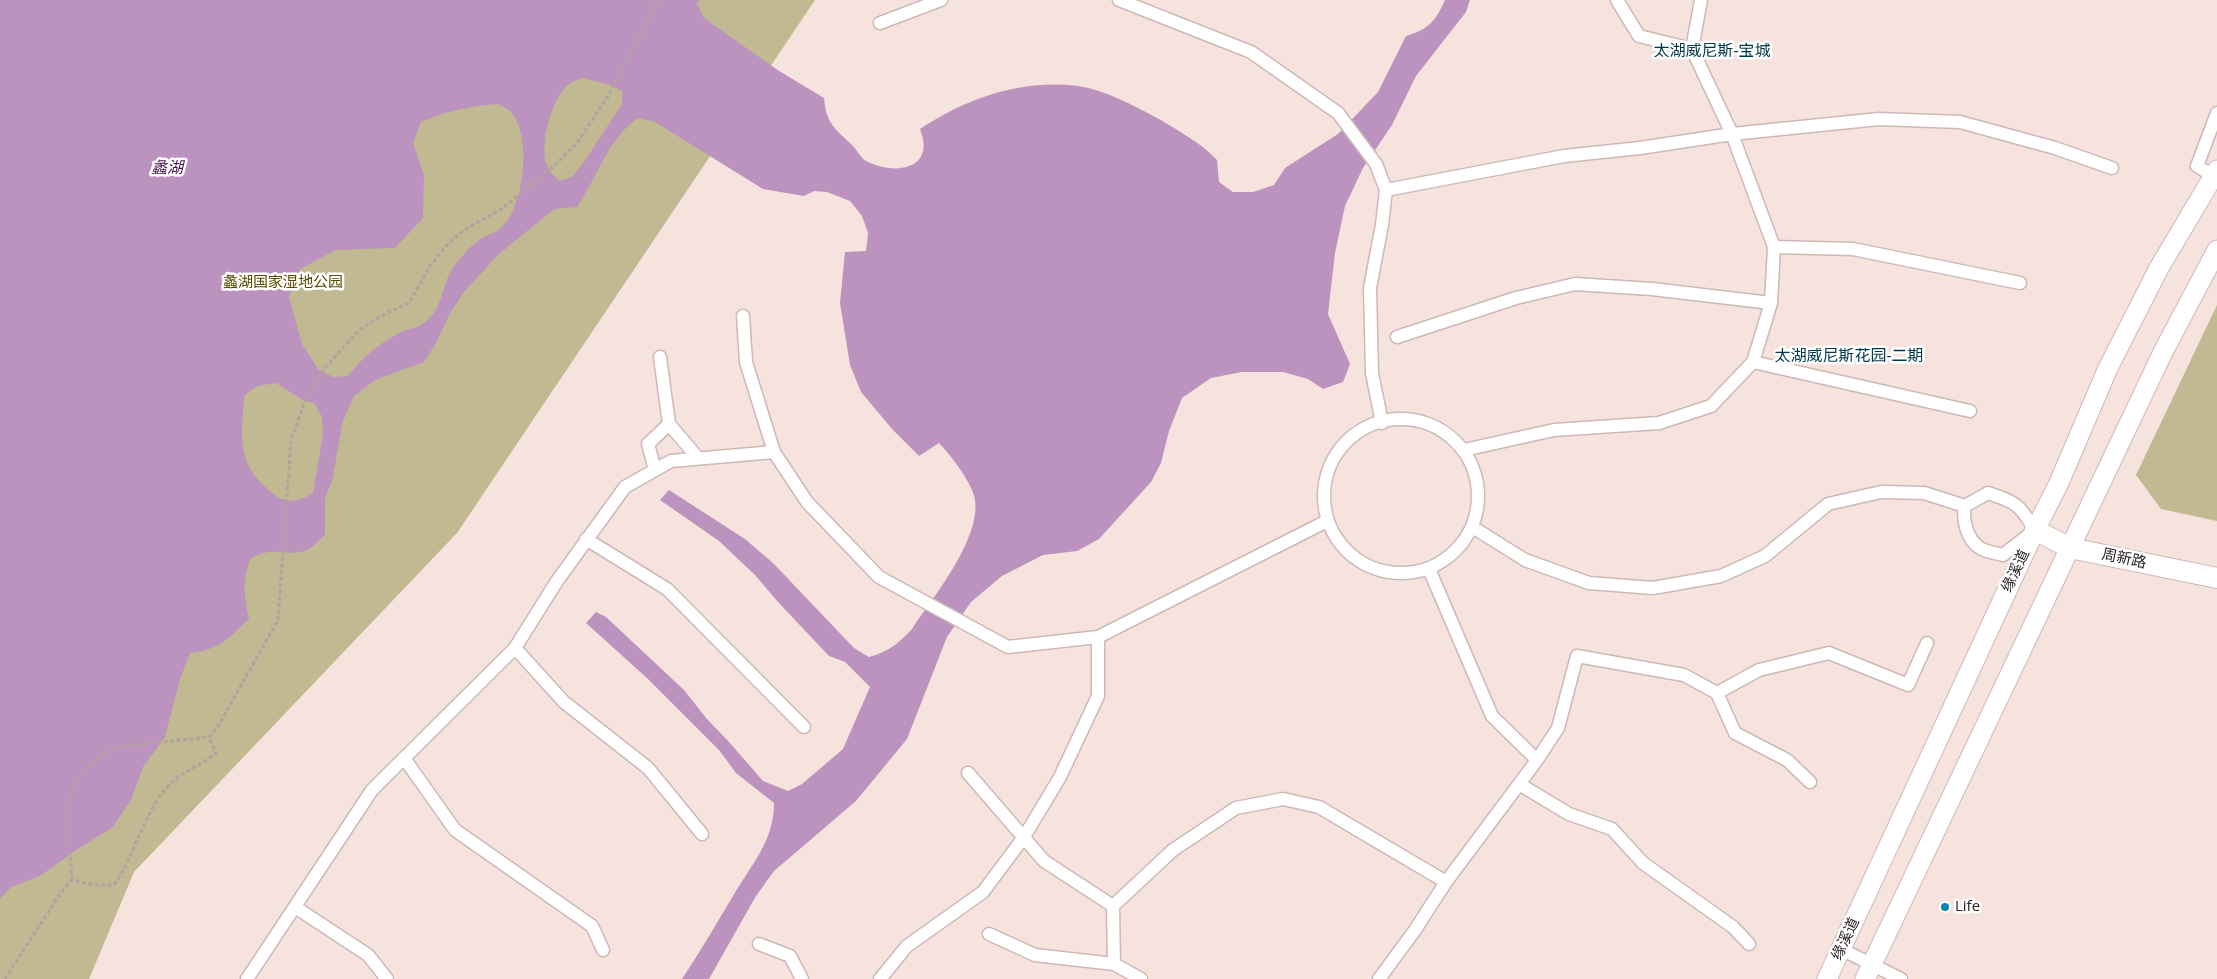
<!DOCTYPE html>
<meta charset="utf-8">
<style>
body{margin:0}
canvas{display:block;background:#f7e3de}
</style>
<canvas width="2217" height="979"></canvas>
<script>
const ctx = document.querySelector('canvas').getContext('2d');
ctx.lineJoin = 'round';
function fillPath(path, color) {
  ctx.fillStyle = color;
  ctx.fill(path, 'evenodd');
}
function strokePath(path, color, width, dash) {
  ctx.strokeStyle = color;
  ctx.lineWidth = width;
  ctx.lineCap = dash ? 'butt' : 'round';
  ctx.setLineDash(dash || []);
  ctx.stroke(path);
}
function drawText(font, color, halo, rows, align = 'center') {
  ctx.font = font + ' "Open Sans","Noto Sans SC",sans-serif';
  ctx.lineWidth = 5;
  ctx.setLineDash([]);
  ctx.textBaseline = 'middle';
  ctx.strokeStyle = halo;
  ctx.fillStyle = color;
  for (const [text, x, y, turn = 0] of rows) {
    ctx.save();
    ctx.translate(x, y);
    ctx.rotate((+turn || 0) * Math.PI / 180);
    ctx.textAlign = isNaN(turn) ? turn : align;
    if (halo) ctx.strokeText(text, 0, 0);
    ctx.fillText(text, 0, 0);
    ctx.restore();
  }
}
fillPath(new Path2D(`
 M 0,0 L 815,0 L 457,533 L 134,872 L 89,979 L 0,979 Z
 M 2217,305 L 2217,521 L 2161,509 L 2136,475 Z`), '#c1b991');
fillPath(new Path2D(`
 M 0,0 L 699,0 L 697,3 L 704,18 L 776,69 L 824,98 C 826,123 835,129 852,145 C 858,151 861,159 868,162 C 897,176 936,168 920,129 C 967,98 1021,79 1078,86 C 1105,90 1135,106 1159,119 C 1180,132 1200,142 1217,160 L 1219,182 L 1233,192 L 1253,192 L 1274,185 L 1285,168 L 1338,134 L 1378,92 L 1406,36 C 1429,29 1435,22 1445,0 L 1470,0 L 1466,12 L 1416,76 L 1392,125 L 1363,168 L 1345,206 L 1335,253 L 1328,314 L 1350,364 L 1343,382 L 1323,389 L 1308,379 L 1283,372 L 1242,372 L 1211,378 L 1182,398 L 1169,431 L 1161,463 L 1151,482 L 1099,539 L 1077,551 L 1043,555 L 1002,576 L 971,602 L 947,637 L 907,739 L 856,801 L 774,871 L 756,896 L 709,979 L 682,979 C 700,952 716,924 733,896 C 751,865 774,841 774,803 L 736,773 L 719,750 L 648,679 L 586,623 L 596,612 L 606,617 L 684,690 L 707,719 L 729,742 L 763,781 L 788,791 L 802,784 L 843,749 L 870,687 L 845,662 L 829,656 L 778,602 L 755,575 L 719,541 L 660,500 L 669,490 L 745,539 L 773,563 L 854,648 L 869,657 C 888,652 899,643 912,629 C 933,597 990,529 972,490 C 965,474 951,456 939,443 L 919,456 L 892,429 L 861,392 L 850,365 L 840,303 L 845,252 L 866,251 L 868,233 L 862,216 L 850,201 L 827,192 L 814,191 L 804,196 L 763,189 L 655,122 L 638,118 C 608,138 597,178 577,207 L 554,209 L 499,254 L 464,292 L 450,313 L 436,343 L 424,362 L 375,380 L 354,396 L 343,421 L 332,481 L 325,498 L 325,535 C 320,539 313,547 307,550 C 287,558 274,544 250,559 C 242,584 244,594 249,619 C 228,638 220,650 190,653 L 180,679 L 165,737 L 143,767 L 131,800 L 112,828 L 82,846 L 40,876 L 11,887 L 0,899 ZM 582,78 L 610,85 L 622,91 L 622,104 L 584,162 L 572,177 L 559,181 C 556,177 549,172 547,166 C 539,145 551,99 568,85 C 571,82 577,80 582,78 ZM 497,104 C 501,106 507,108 510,111 C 532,134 525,203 503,226 C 496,234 485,234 478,241 C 469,247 461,258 454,266 C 440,286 445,309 421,325 C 416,328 409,329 403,331 C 380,343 363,356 348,376 L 333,377 L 318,369 L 302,344 L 289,297 L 300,269 L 336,250 L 395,248 L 423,218 L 424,175 L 413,143 L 421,122 C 446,111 470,106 497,104 ZM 276,383 L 301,399 L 315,404 L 322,417 L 323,434 L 313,493 C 297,503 286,504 271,492 C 235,463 242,438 244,396 L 257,386 Z`), '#bc93be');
const minor = new Path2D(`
 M 1119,0 L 1251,52 L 1338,113 L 1376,164 L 1386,190 L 1382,225 L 1370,288 L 1372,373 L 1382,423
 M 1617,0 L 1639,36 L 1692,49
 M 880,23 L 941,0
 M 2213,176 L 2197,166 L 2217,113
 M 1386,190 L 1564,156 L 1640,148 L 1732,134 L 1879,119 L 1960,122 L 2055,148 L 2112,168
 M 1774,247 L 1853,249 L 2020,283
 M 743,316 L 746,362 L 774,452
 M 1397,337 L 1516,298 L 1575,284 L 1652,289 L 1771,303
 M 660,357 L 669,424 L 698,458
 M 1753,362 L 1970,411
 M1324 496a77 77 0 1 1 154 0a77 77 0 1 1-154 0Z
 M 1464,450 L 1554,430 L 1659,423 L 1711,406 L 1753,362 L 1771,303 L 1774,247 L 1732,134 L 1692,49 L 1701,0
 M 655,470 L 648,444 L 669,424
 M 1988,493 C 2016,502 2019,504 2035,530 L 2003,555 C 1996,553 1986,552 1980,548 C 1967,540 1962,519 1965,506 Z
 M 1474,528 L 1525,560 L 1589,583 L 1653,588 L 1721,576 L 1765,556 L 1828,504 L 1881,492 L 1924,493 L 1965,506
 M 586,539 L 667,589 L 804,727
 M 515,648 L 564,702 L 648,768 L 702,834
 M 1717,693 L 1759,670 L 1829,653 L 1908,685 L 1927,643
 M 404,758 L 455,830 L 592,926 L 603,950
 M 1537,760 L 1558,728 L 1577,656 L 1684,675 L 1717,693 L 1735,733 L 1787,760 L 1810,782
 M 968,773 L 1044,861 L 1113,906 L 1114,964 L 1141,979
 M 1519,784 L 1569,814 L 1612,829 L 1643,863 L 1733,927 L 1749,944
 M 1113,906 L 1173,850 L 1236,808 L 1283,799 L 1319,807 L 1446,882
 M 295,907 L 368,955 L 387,979
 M 989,934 L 1035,955 L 1114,964
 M 759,944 L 790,956 L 802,979
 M 1841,949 L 1901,979
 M 247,979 L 372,790 L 515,648 L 557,581 L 625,487 L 671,461 L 774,452 L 807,502 L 879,577 L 1008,647 L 1098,637 L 1327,521
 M 880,979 L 907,946 L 983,892 L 1024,837 L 1060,777 L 1098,696 L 1098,637
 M 1379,979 L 1415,930 L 1446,882 L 1537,760 L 1492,716 L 1429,569`);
const secondary = new Path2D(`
 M 1827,979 L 2035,530 L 2058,485 L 2108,368 L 2159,268 L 2217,170
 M 1865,979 L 2164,350 L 2217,250`);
const primary = new Path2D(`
 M 2035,530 L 2070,548 L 2217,578`);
strokePath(minor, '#ccb9b5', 15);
strokePath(secondary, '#ccb9b5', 21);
strokePath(primary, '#ccb9b5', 22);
strokePath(new Path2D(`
 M 72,880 L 67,815 L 74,784 L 93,761 L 117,747 L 209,737
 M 5,979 L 60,894 L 72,880 L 94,885 L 114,885 C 138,852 144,804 177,778 C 189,769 204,763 216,753 L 209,737 L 217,728 L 278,620 L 291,440 L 305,402 L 324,369 L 359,330 L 386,313 L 409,303 L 430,266 L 445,247 L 464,230 L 503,208 L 555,165 L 577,143 L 607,98 L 659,0`), '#b3a3a0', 3, [4, 2.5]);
strokePath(minor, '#fff', 12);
strokePath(secondary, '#fff', 19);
strokePath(primary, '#fff', 20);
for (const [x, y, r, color] of [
 [1945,907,5,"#0687aa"]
]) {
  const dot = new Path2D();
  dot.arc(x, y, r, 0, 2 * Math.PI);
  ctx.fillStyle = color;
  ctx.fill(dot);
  strokePath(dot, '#fff', 2);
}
drawText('15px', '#574a00', '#fff', [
 ["蠡湖国家湿地公园",283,283]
]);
drawText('15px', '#292221', '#fff', [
 ["周新路",2124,559,12],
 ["缘溪道",2016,571,-65],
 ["缘溪道",1846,939,-65]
]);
drawText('15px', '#292221', '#fff', [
 ["Life",1955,907]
], 'left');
drawText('16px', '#003949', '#fff', [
 ["太湖威尼斯-宝城",1712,51],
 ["太湖威尼斯花园-二期",1849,356]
]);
drawText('italic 16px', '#451349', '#fff', [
 ["蠡湖",167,168]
]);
</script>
